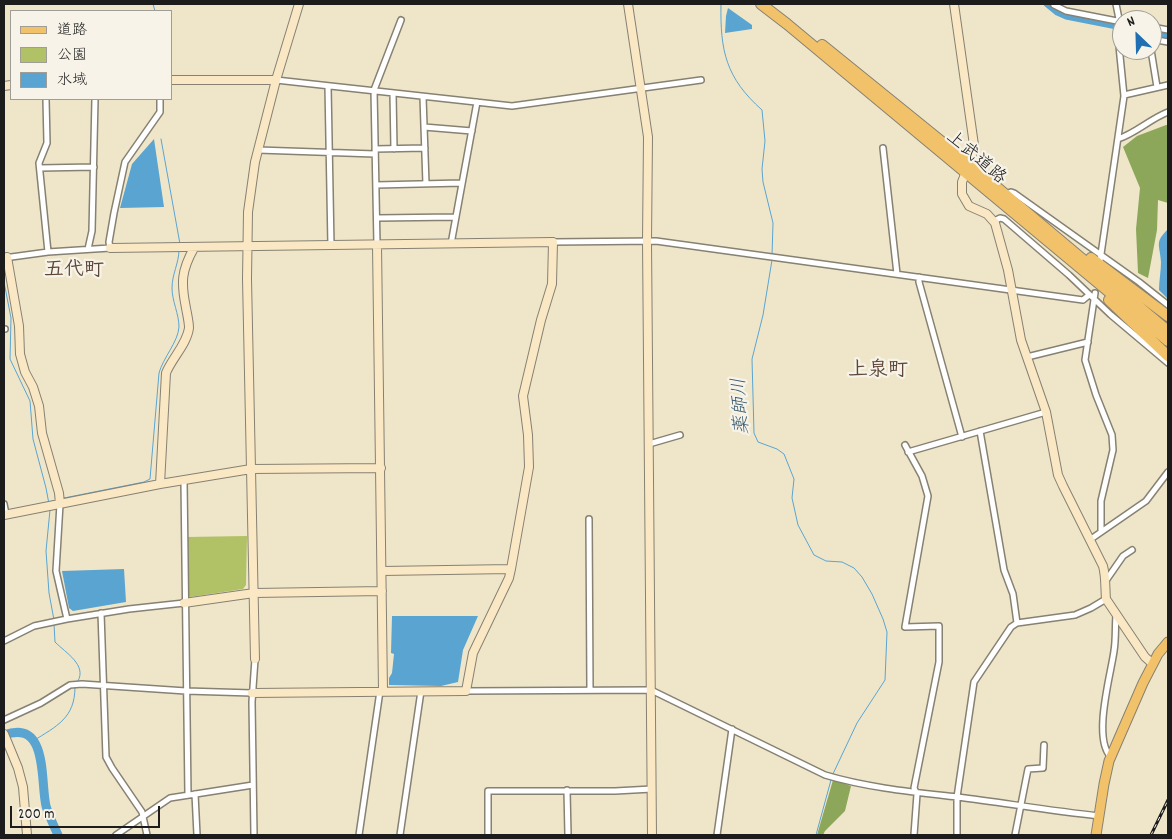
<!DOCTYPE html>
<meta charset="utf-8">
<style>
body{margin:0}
#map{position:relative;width:1172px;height:839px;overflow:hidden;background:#efe6ca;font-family:Dekko,"Klee One",sans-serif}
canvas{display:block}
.frame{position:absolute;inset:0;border:5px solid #1c1c1c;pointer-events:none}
.legend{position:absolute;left:10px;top:10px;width:162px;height:90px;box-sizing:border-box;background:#f7f3e8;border:1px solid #9f9d96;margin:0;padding:6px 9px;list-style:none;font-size:15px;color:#1c1c1c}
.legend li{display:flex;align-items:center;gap:10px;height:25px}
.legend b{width:25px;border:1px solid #9f9d96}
.north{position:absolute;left:1112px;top:10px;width:50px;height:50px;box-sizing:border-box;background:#f7f3e8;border:1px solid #9f9d96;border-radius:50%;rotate:336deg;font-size:14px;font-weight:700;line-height:20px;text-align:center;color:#1c1c1c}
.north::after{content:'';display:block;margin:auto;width:18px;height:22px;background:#1f6fb2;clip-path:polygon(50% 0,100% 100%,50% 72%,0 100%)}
.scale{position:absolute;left:10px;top:806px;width:150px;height:22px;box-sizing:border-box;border:2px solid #1c1c1c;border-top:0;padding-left:6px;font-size:15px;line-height:18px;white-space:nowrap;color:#1c1c1c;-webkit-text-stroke:4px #f7f3e8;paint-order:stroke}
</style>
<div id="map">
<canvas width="1172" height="839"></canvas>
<div class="frame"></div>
<ul class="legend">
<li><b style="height:6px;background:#f2c26a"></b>道路</li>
<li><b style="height:14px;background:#b1c165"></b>公園</li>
<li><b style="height:14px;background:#59a4d1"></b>水域</li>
</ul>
<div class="north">N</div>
<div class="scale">200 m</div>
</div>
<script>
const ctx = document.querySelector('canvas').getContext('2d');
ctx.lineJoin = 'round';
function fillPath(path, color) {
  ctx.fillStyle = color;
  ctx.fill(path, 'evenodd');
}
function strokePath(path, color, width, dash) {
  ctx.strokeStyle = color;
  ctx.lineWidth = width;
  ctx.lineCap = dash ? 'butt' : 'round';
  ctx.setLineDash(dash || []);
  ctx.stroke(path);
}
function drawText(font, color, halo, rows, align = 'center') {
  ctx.font = font + ' Dekko,"Klee One",sans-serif';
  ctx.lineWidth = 4.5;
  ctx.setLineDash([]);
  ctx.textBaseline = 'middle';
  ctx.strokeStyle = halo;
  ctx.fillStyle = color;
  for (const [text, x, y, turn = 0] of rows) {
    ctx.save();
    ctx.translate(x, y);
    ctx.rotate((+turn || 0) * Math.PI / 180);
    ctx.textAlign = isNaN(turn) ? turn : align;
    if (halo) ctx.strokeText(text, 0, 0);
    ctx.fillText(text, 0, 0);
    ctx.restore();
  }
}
fillPath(new Path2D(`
 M 247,536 L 246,585 L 243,589 L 190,597 L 187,594 L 186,537 Z`), '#b1c165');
fillPath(new Path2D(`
 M 1166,125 L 1168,125 L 1168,203 L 1158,200 L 1157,230 L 1148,278 L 1138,273 L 1136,229 L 1140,188 L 1123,147 L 1137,136 Z
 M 833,780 L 851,786 L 845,811 L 825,831 L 823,835 L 817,835 Z`), '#8ca75a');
fillPath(new Path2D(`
 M 728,8 L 752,25 L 752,29 L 725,33 L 726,16 Z
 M 154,139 L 164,207 L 120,208 L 132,164 Z
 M 1168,229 L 1168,299 L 1159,290 C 1159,281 1161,271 1161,262 C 1160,244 1154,243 1168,229 Z
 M 124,569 L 126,602 L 73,611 L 69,608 L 62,571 Z
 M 392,616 L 478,616 L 463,650 L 458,682 L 441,686 L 389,685 L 389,678 L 392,673 L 394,654 L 391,653 Z`), '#59a4d1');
strokePath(new Path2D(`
 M 153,4 L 155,11
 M 721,4 C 720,51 726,78 762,110 L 765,141 L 762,169 L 763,182 L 773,223 L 772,256
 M 161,139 L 180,244
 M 772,260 L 763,315 L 752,359 L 754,433 L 758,442 L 777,449 L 784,454 L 794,479 L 792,498 L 798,525 L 814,555 L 826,561 L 842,562 L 854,568 L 862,577 L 872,594 L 883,619 L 887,632 L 885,680 L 857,723 L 832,776
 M 4,282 L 11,318 L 10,359 L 30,401 L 33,439 L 46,488 L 49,504
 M 64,498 L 144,482 L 150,479 L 159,373 C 163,358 178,342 179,327 C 179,314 172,301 172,288 C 172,274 179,263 179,250
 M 50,510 L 46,551 L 49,593 L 54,620
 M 54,624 L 55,642 C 66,653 87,665 78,681
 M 33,741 C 57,726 75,718 75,687
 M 816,835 L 831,780`), '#59a4d1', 1);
strokePath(new Path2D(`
 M 1046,4 L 1057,13 L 1066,17 L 1122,28
 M 1152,33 L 1168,36`), '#59a4d1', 5);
strokePath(new Path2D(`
 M 4,735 C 49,719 40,781 46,806 C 49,816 54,826 58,835`), '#59a4d1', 9);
const street = new Path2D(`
 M 1054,5 L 1066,11 L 1122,22
 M 1152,27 L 1168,30
 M 1152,39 L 1168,42
 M 1151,50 L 1157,87
 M 276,80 L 512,106 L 701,80
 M 328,86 L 331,246
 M 393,93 L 394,149
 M 1124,95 L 1168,85
 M 423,97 L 426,184
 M 46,99 L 47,143 L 39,163 L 48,252
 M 424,127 L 472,131
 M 1118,139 C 1136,133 1150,119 1168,112
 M 883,148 L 897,274
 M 375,149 L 425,148
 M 258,150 L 375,154
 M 40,168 L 94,167
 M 376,185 L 462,183
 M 1006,194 L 1011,192 L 1014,193 L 1139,282 L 1168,305
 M 377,218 L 456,217
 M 994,221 L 1000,218 L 1004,219 L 1069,275 L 1111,315 L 1168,363
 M 553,242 L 656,241 L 1083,300 L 1089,295
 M 451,244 L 477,102
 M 377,245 L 374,90 L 401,20
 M 88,249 L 92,231 L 95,99
 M 4,258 L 48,252 L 110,248 L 109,242 L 114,213 L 125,162 L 160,112 L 160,99
 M 1100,261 L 1124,96 L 1118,36 L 1120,24 L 1116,4
 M 919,277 L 919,282 L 962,437
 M 1095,293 L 1085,360 L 1096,395 L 1112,435 L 1113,450 L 1101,501 L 1101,531
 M 4,329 L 5,329
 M 1027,357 L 1088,342
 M 980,431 L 1004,570 L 1013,594 L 1017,623
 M 649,444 L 680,435
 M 905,445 L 922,476 L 928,496 L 905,627 L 939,626 L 939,662 L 914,788 L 917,794 L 914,835
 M 908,452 L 1046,412
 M 184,481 L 188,795
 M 4,504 L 6,514
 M 60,504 L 56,571 L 67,619
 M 589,519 L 590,690
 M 1091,539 L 1146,501 L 1168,472
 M 1105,582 L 1123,556 L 1132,550
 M 101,613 L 106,757 L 112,768 L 142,812 L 147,835
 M 4,641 L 34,626 L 67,619 L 129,609 L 184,603
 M 466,691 L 651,690 L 825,775 C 869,788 913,792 958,797 C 1005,803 1052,811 1099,816
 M 4,720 L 41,703 L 70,685 L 82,684 L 186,691 L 252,693
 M 1111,757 C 1092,739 1111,674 1114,651 C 1116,639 1115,627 1116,616
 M 567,790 L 568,835
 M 195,794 L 197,835
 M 116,835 L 170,798 L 253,785
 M 254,835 L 252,702 L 255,659
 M 359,835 L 380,691
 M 400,835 L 421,691
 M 488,835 L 488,791 L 615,791 L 652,789
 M 717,835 L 732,729
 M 957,835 L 957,797 L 974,682 L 1011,627 L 1017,623 L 1075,615 L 1091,608 L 1106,599
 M 1015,835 L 1028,769 L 1043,768 L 1044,745`);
const secondary = new Path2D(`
 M 628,4 L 648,137 L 647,241 L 652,835
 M 954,4 L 974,145 L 971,159 L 962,182 L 962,194 L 969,206 L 987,214 L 995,223 L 1008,270 L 1021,340 L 1046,412 L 1058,475 L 1063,486 L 1103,566 C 1106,577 1105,588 1106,599 L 1145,657 L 1153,664
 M 171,80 L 276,80
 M 4,86 L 11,85
 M 377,245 L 383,691
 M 110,248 L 553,242 L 552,284 L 541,320 L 523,396 L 528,435 L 529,467 L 511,569 L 509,578 L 473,653 L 466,691 L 252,693
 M 7,257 L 19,326 L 20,354 L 25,372 L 33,387 L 39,406 L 42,433 L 59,493 L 60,504
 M 160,484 L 166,373 C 172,358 187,344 189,328 C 189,322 187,314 186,308 C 181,283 181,271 194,248
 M 4,515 L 160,484 L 251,469 L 381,468
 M 382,571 L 511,569
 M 184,603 L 254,593 L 382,591
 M 255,659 L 247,279 L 248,212 L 255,162 L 276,80 L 299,4
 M 4,734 L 18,768 L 23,787 L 27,835`);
const primary = new Path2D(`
 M 1096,835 L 1104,784 L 1109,761 L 1143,683 L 1158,654 L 1168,642`);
const highway = new Path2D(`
 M 761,4 L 787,24 L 1168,341
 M 822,45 L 969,164 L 1168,331
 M 1091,258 L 1168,316
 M 1109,300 L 1168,356`);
strokePath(street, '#868173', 8);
strokePath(secondary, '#868173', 10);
strokePath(primary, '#868173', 11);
strokePath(highway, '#868173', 12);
strokePath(street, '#fff', 5);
strokePath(secondary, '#fae7c3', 8);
strokePath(primary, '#f2c26a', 9);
strokePath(highway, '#f2c26a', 10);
const rail = new Path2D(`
 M 1151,835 L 1168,800`);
strokePath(rail, '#1c1c1c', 3);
strokePath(rail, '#f7f3e8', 1, [4]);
drawText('18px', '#1c1c1c', '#f7f3e8', [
 ["上武道路",975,159,40]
]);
drawText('italic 19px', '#37596d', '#f7f3e8', [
 ["薬師川",743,406,-94]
]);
drawText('bold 20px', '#5d4738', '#f7f3e8', [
 ["五代町",74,272],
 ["上泉町",878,372]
]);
</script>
